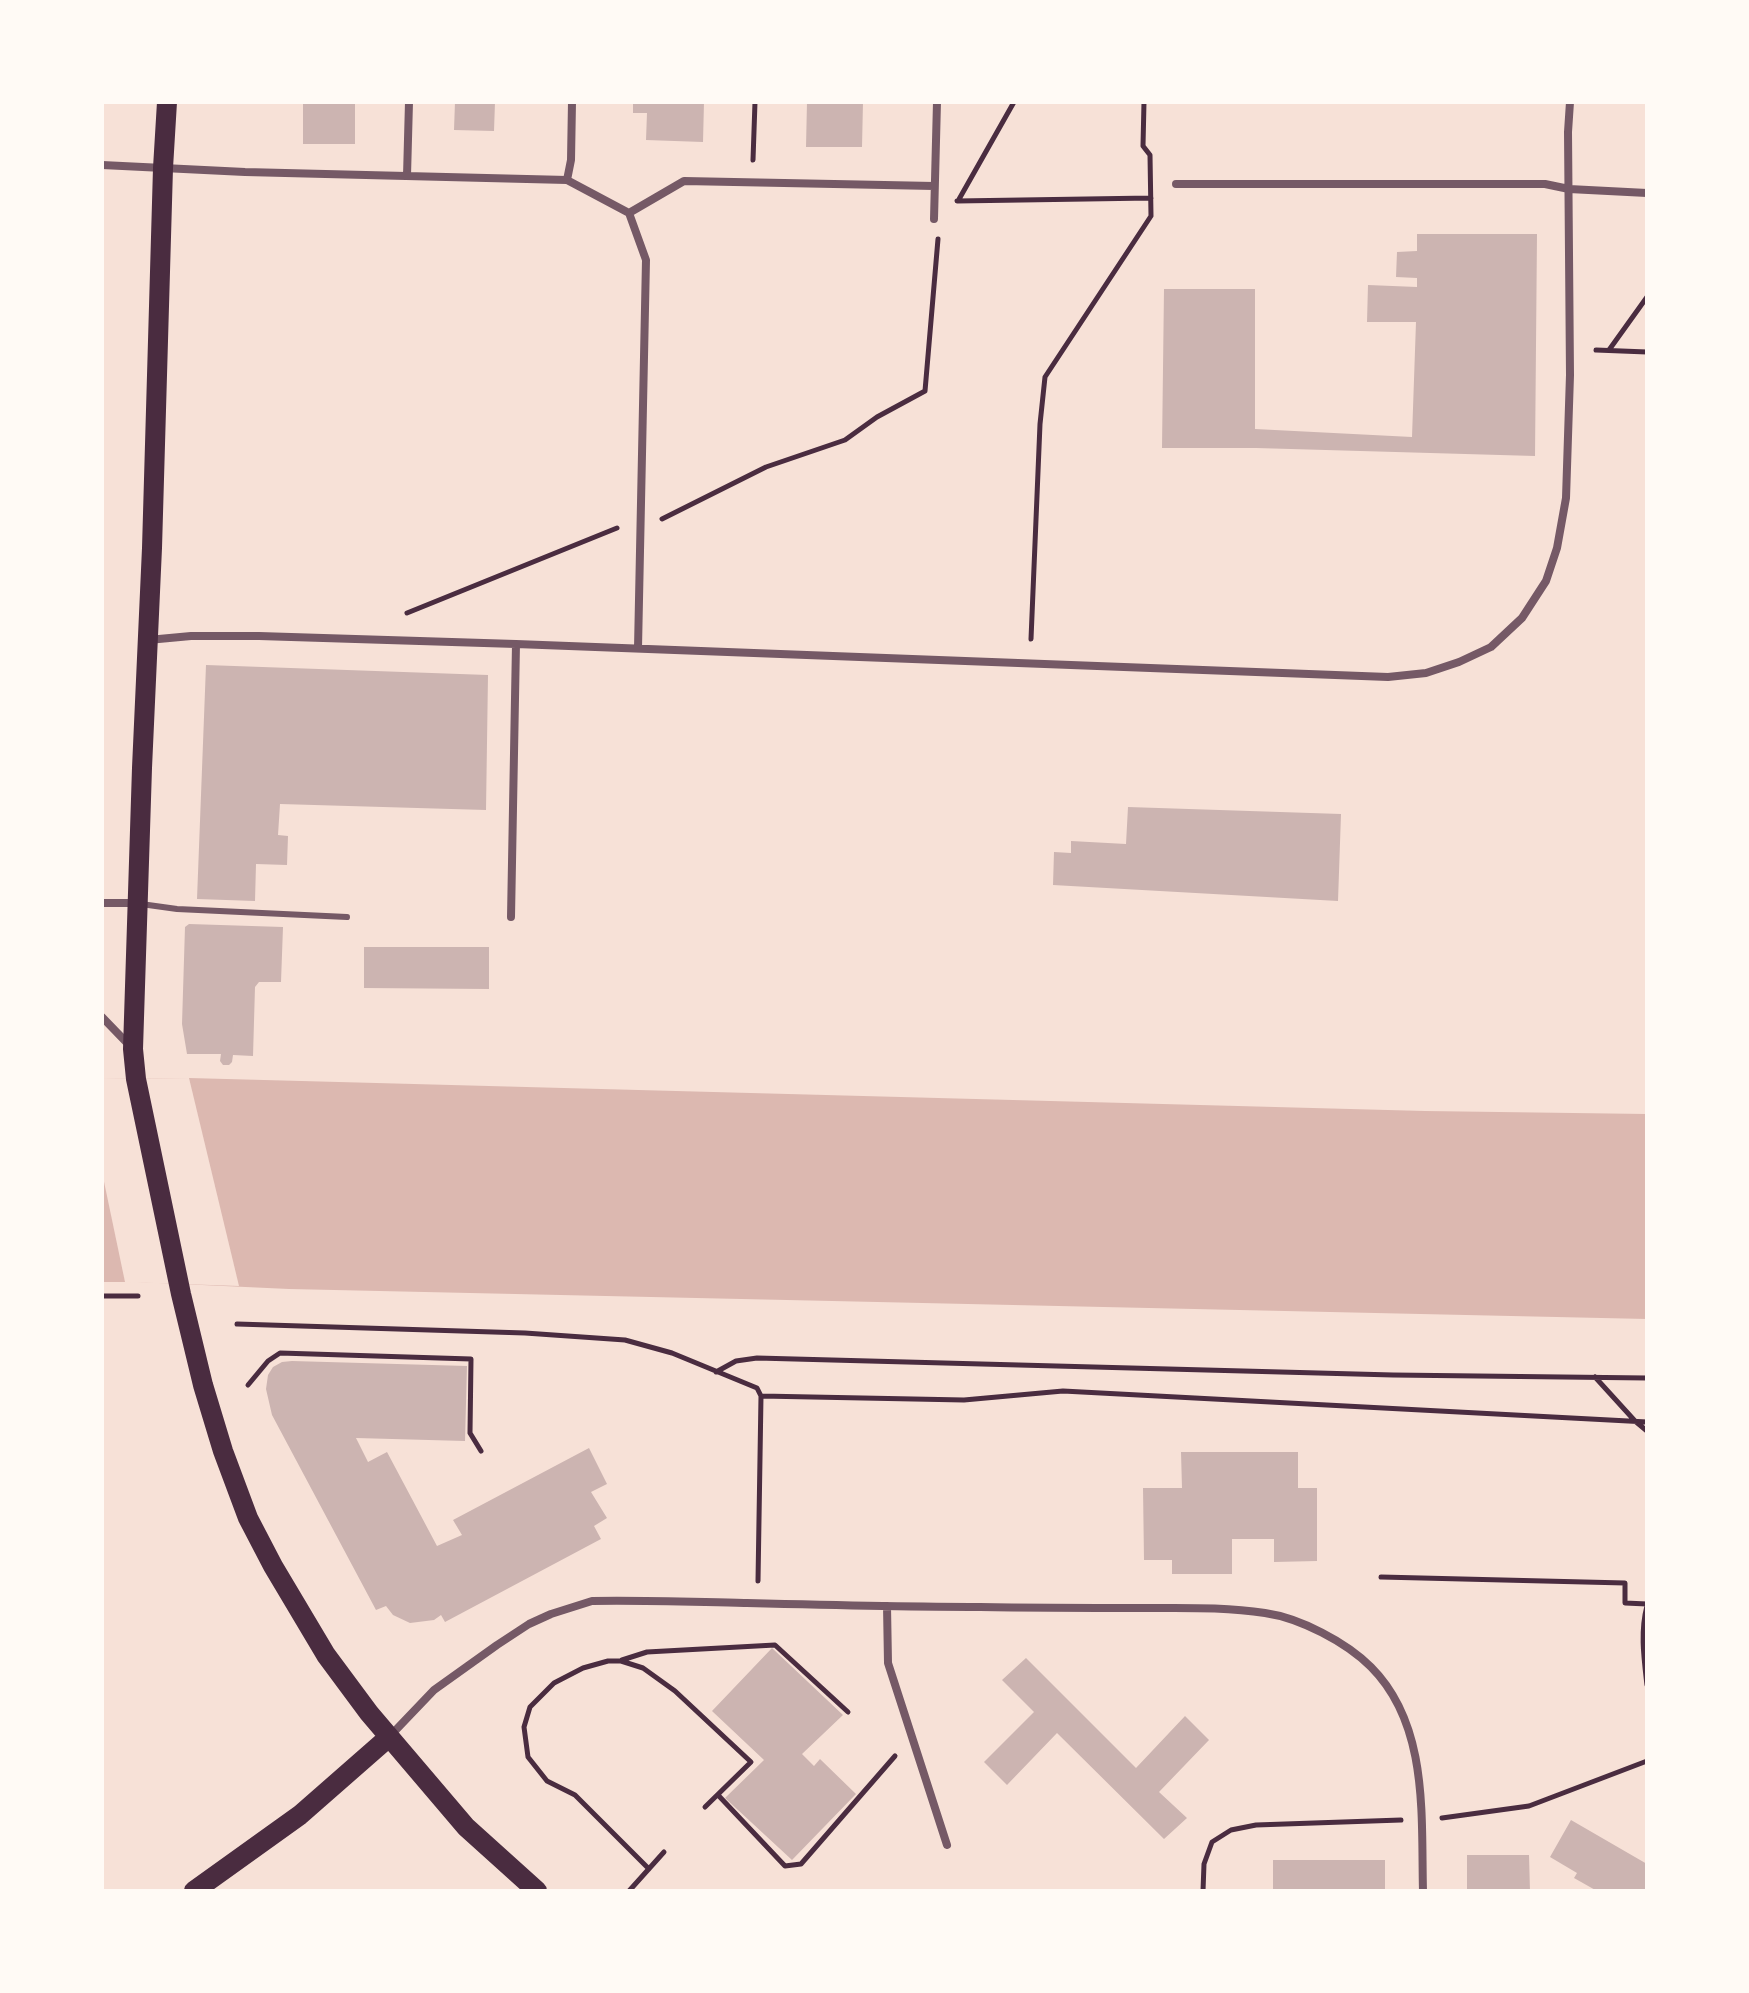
<!DOCTYPE html>
<style>
body{margin:0}
#map{position:relative;width:1749px;height:1993px;overflow:hidden;background:#f7e1d7;font-family:"Playfair Display",serif}
canvas{display:block}
.frame{position:absolute;inset:0;border:104px solid #fffaf5;pointer-events:none}
</style>
<div id="map">
<canvas width="1749" height="1993"></canvas>
<div class="frame"></div>
</div>
<script>
const ctx = document.querySelector('canvas').getContext('2d');
ctx.lineJoin = 'round';
function fillPath(path, color) {
  ctx.fillStyle = color;
  ctx.fill(path, 'evenodd');
}
function strokePath(path, color, width, dash) {
  ctx.strokeStyle = color;
  ctx.lineWidth = width;
  ctx.lineCap = dash ? 'butt' : 'round';
  ctx.setLineDash(dash || []);
  ctx.stroke(path);
}
fillPath(new Path2D(`
 M 189,1078 L 1425,1111 L 1647,1114 L 1647,1319 L 289,1289 L 137,1282 L 102,1282 L 102,1079 Z`), '#dcb8b0');
fillPath(new Path2D(`
 M 189,1078 L 239,1286 L 125,1282 L 102,1172 L 102,1079 Z`), '#f7e1d7');
fillPath(new Path2D(`
 M 303,102 L 355,102 L 355,144 L 303,144 Z
 M 455,102 L 495,102 L 494,131 L 454,130 Z
 M 633,102 L 704,102 L 703,142 L 646,140 L 647,113 L 633,113 Z
 M 807,102 L 863,102 L 862,147 L 806,147 Z
 M 1417,234 L 1537,234 L 1535,456 L 1256,448 L 1162,448 L 1164,289 L 1255,289 L 1255,429 L 1412,437 L 1416,322 L 1367,322 L 1368,285 L 1417,287 L 1417,278 L 1396,277 L 1397,252 L 1417,251 Z
 M 206,665 L 488,675 L 486,810 L 280,804 L 278,835 L 288,836 L 287,865 L 256,864 L 255,901 L 197,899 Z
 M 1128,807 L 1341,814 L 1338,901 L 1053,885 L 1054,852 L 1071,853 L 1071,841 L 1126,844 Z
 M 189,924 L 283,927 L 281,982 L 259,982 L 255,987 L 253,1056 L 233,1055 L 232,1062 L 229,1065 L 223,1065 L 220,1061 L 221,1054 L 187,1054 L 182,1024 L 185,927 Z
 M 364,947 L 489,947 L 489,989 L 364,988 Z
 M 292,1361 L 467,1366 L 465,1441 L 356,1438 L 368,1462 L 387,1452 L 437,1546 L 462,1535 L 453,1520 L 589,1448 L 607,1484 L 591,1492 L 607,1518 L 594,1526 L 601,1539 L 445,1622 L 441,1615 L 434,1620 L 410,1623 L 393,1615 L 386,1606 L 376,1610 L 272,1415 L 266,1389 L 268,1375 L 273,1367 L 282,1362 Z
 M 1181,1452 L 1298,1452 L 1298,1488 L 1317,1488 L 1317,1561 L 1274,1562 L 1274,1539 L 1232,1539 L 1232,1574 L 1172,1574 L 1172,1560 L 1144,1560 L 1143,1488 L 1182,1488 Z
 M 772,1648 L 843,1715 L 802,1754 L 814,1766 L 820,1759 L 856,1794 L 792,1860 L 725,1798 L 764,1760 L 712,1711 Z
 M 1026,1658 L 1136,1768 L 1185,1716 L 1209,1740 L 1159,1792 L 1187,1818 L 1164,1839 L 1057,1733 L 1007,1785 L 984,1762 L 1034,1712 L 1002,1680 Z
 M 1571,1820 L 1647,1864 L 1647,1887 L 1645,1891 L 1597,1891 L 1574,1878 L 1577,1873 L 1550,1857 Z
 M 1467,1855 L 1529,1855 L 1530,1891 L 1467,1891 Z
 M 1273,1860 L 1385,1860 L 1385,1891 L 1273,1891 Z`), '#ccb4b1');
strokePath(new Path2D(`
 M 753,160 L 755,102
 M 957,201 L 1151,198
 M 958,201 L 1014,102
 M 1596,350 L 1647,352
 M 1609,350 L 1647,297
 M 662,519 L 766,467 L 845,440 L 877,417 L 925,391 L 938,239
 M 407,613 L 617,528
 M 1031,639 L 1040,424 L 1045,377 L 1151,216 L 1150,155 L 1143,146 L 1144,102
 M 102,1296 L 138,1296
 M 237,1324 L 525,1333 L 625,1340 L 672,1353 L 757,1388 L 761,1396 L 758,1581
 M 716,1372 L 736,1361 L 757,1358 L 1393,1375 L 1647,1378
 M 1595,1377 L 1635,1421 L 1647,1431
 M 248,1385 L 268,1361 L 280,1353 L 471,1359 L 470,1433 L 481,1451
 M 761,1396 L 964,1400 L 1063,1391 L 1647,1422
 M 1381,1577 L 1625,1583 L 1625,1603 L 1647,1604
 M 1647,1606 C 1640,1632 1644,1659 1647,1685
 M 622,1660 L 647,1652 L 775,1645 L 848,1712
 M 718,1795 L 785,1866 L 801,1864 L 895,1756
 M 1442,1818 L 1529,1806 L 1647,1761
 M 649,1869 L 575,1795 L 547,1781 L 528,1757 L 524,1727 L 530,1707 L 554,1683 L 583,1668 L 608,1661 L 621,1661 L 643,1668 L 675,1691 L 751,1762 L 705,1807
 M 629,1891 L 664,1852
 M 1203,1891 L 1204,1864 L 1212,1842 L 1231,1830 L 1256,1825 L 1401,1820`), '#4a2c40', 5);
strokePath(new Path2D(`
 M 141,904 L 177,909 L 347,917`), '#755966', 6);
strokePath(new Path2D(`
 M 102,165 L 245,172 L 567,180 L 629,213
 M 407,176 L 409,102
 M 567,180 L 571,160 L 572,102
 M 1176,184 L 1545,184 L 1569,189 L 1647,193
 M 629,213 L 646,260 L 638,648
 M 629,213 L 684,181 L 934,186
 M 934,219 L 937,102
 M 148,640 L 191,636 L 259,636 L 516,644 L 1388,677 L 1426,673 L 1459,662 L 1491,647 L 1522,618 L 1546,581 L 1557,548 L 1566,498 L 1570,375 L 1568,132 L 1570,102
 M 102,903 L 137,903
 M 511,917 L 516,644
 M 102,1017 L 130,1046
 M 887,1606 L 888,1663 L 947,1845
 M 391,1735 L 434,1690 L 497,1645 L 529,1624 L 551,1614 L 592,1601 C 643,1600 693,1602 744,1603 C 823,1605 901,1607 980,1607 C 1037,1608 1093,1608 1150,1608 C 1188,1608 1227,1607 1265,1613 C 1300,1618 1346,1642 1371,1667 C 1429,1725 1421,1816 1423,1891`), '#755966', 8);
strokePath(new Path2D(`
 M 167,102 L 163,168 L 152,548 L 142,768 L 133,1049 L 136,1079 L 181,1294 L 203,1385 L 223,1451 L 248,1518 L 273,1566 L 326,1655 L 369,1713 L 466,1827 L 537,1891
 M 194,1891 L 300,1815 L 389,1737`), '#4a2c40', 20);
</script>
